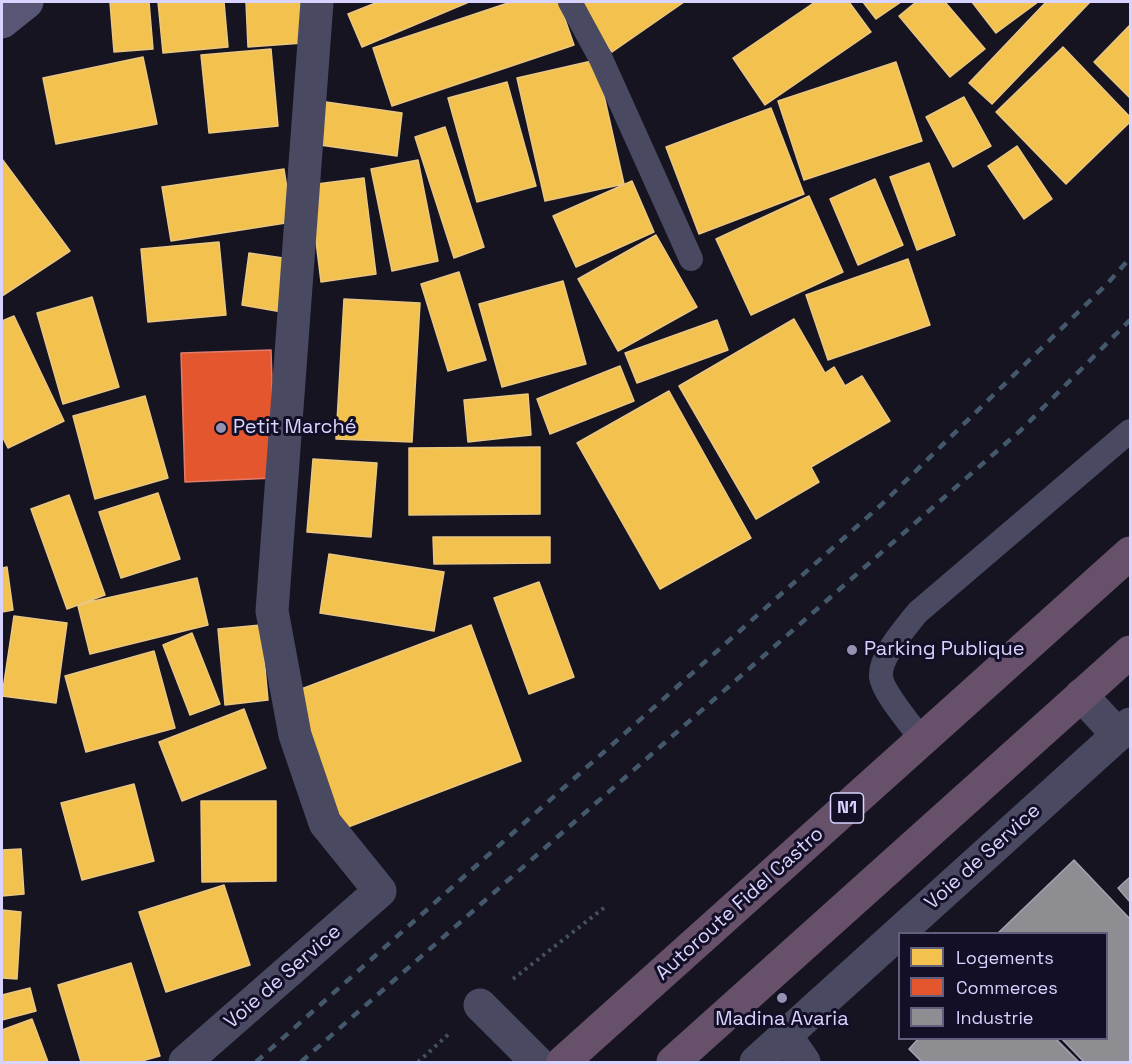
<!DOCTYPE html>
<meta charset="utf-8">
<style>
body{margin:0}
#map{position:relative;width:1132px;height:1064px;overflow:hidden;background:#161421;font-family:"Space Grotesk",sans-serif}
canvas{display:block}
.frame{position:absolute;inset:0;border:3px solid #d9d4ff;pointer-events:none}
.legend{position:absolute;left:898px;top:932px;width:210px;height:108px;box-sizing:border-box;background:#130f26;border:2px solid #625e7d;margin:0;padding:8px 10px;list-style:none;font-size:18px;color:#d9d4ff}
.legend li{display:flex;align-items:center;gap:12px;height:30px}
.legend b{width:30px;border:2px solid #625e7d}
</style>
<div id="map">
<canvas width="1132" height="1064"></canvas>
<div class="frame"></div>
<ul class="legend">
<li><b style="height:16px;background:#f2c14e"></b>Logements</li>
<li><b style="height:16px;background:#e4572e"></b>Commerces</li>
<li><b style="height:16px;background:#8d8d92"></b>Industrie</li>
</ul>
</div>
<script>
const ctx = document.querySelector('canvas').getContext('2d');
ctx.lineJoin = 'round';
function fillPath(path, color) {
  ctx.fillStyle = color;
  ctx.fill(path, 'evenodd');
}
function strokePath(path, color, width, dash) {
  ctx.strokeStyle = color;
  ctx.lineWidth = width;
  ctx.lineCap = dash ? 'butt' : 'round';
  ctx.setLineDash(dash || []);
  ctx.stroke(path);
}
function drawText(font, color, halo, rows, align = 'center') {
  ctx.font = font + ' "Space Grotesk",sans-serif';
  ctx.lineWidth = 6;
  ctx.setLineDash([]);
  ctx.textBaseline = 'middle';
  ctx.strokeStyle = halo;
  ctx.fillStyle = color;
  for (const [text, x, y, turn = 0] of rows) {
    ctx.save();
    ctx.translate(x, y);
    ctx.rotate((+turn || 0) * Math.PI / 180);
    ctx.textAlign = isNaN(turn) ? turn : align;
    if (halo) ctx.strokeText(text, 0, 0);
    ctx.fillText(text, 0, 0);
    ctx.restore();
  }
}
const homes = new Path2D(`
 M 110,2 L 149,2 L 153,49 L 114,52 Z
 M 158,2 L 224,2 L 228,47 L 163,53 Z
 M 246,2 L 300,2 L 303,43 L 248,47 Z
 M 378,2 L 469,2 L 362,47 L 348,14 Z
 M 511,2 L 559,2 L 574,45 L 392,106 L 373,48 Z
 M 575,2 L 684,2 L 612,52 Z
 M 815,2 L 849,2 L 871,32 L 765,105 L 733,58 Z
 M 863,2 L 901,2 L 876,19 Z
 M 916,2 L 945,2 L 985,49 L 950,77 L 899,16 Z
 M 972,2 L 1038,2 L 996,33 Z
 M 1046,2 L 1090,2 L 992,104 L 969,83 Z
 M 1130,25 L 1130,98 L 1094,62 Z
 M 1063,47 L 1130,117 L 1130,122 L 1066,184 L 996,112 Z
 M 271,49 L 278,126 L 209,133 L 201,55 Z
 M 143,57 L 157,124 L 56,144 L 43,78 Z
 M 596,60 L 624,184 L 545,201 L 517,78 Z
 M 896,62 L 922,141 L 804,180 L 778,101 Z
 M 507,82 L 536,186 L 477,202 L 448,98 Z
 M 964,97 L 991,146 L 953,167 L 926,117 Z
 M 326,102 L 402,113 L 397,156 L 320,145 Z
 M 771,108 L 804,194 L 699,234 L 666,147 Z
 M 445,127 L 484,247 L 454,258 L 415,137 Z
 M 1017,146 L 1052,199 L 1024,219 L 988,166 Z
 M 2,159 L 70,251 L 2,296 Z
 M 418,160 L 438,261 L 392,271 L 371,169 Z
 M 929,163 L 955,235 L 917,250 L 890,177 Z
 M 284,169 L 292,222 L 171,241 L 162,187 Z
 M 364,178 L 376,274 L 321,282 L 309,185 Z
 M 875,179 L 903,245 L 858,265 L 830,199 Z
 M 632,181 L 654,232 L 576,267 L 553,216 Z
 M 809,196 L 843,272 L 751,315 L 716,239 Z
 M 656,235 L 697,307 L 618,351 L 578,279 Z
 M 219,242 L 226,315 L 148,322 L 141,249 Z
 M 249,253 L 290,259 L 282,312 L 242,305 Z
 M 908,259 L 930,325 L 828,360 L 806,295 Z
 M 459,272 L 486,360 L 448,371 L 421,284 Z
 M 563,281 L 586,364 L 502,387 L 479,304 Z
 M 92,297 L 119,387 L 63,404 L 37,313 Z
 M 344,299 L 420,303 L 412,442 L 336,439 Z
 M 14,316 L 64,421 L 8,448 L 2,436 L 2,321 Z
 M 794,319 L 825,373 L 834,367 L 845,386 L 862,376 L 890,421 L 811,467 L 819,482 L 756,519 L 679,386 Z
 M 717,320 L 728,350 L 637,383 L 625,353 Z
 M 620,366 L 634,401 L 550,434 L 537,399 Z
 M 669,391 L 751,538 L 660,589 L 577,443 Z
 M 528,394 L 531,435 L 468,442 L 464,400 Z
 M 145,396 L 168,478 L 95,499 L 73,416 Z
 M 540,447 L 540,514 L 409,515 L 409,448 Z
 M 313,459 L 377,463 L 371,537 L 307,532 Z
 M 158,493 L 180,559 L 121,578 L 99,512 Z
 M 69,495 L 105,595 L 67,609 L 31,509 Z
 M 433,537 L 550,537 L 550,563 L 434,564 Z
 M 329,554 L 444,572 L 434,631 L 320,613 Z
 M 7,567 L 13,610 L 2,612 L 2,568 Z
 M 197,578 L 208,625 L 90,654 L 78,606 L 89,602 Z
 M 539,582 L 574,677 L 529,694 L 494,598 Z
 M 14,616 L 67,623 L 56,703 L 2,696 Z
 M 261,625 L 268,700 L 225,705 L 218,629 Z
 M 471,625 L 521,761 L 335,832 L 296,691 Z
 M 192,633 L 220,704 L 190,715 L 163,645 Z
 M 154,651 L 175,728 L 86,752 L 65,676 Z
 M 244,709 L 266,768 L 182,801 L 159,742 Z
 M 134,784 L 154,861 L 82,880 L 61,803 Z
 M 201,801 L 276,801 L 276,881 L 202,882 Z
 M 21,849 L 24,894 L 2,896 L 2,850 Z
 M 224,885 L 250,965 L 166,992 L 139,912 Z
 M 2,910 L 21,912 L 17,979 L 2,978 Z
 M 131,963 L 160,1056 L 138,1062 L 81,1062 L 58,985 Z
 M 30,988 L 36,1011 L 2,1020 L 2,995 Z
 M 32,1019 L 48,1062 L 2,1062 L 2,1030 Z`);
fillPath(homes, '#f2c14e');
strokePath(homes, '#eac783', 1.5);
const shops = new Path2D(`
 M 271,350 L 275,478 L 185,482 L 181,353 Z`);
fillPath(shops, '#e4572e');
strokePath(shops, '#e17c6d', 1.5);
const industry = new Path2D(`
 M 1074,860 L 1130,919 L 1130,1062 L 1084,1062 L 1061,1038 L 1106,1038 L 1106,934 L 997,934 Z
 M 1130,877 L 1130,902 L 1118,888 Z
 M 919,1038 L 1055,1038 L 1079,1062 L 922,1062 L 909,1049 Z`);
fillPath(industry, '#8d8d92');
strokePath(industry, '#a4a2b3', 1.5);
strokePath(new Path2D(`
 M 513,979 L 605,907
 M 418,1062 L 451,1032`), '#44505f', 4, [3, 4.5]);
strokePath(new Path2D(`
 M 570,2 L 601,59 L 691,259
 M 922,740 C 912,726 883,693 881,677 C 879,657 906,627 918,612 L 1130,431`), '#4a4962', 24);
strokePath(new Path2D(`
 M 1081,695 L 1118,735
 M 480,1005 L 537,1062
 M 786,1036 L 804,1062
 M 185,1062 L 380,891 L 325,823 L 295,735 L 272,611 L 317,2
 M 756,1062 L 1130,724`), '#4a4962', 33);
strokePath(new Path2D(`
 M 2,22 L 27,2`), '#575674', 33);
strokePath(new Path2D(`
 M 563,1062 L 1130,553
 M 673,1062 L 1130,652`), '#67516a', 33);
strokePath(new Path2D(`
 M 256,1062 L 881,505 L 1107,284 L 1130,258
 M 301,1062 L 1021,430 L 1130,320`), '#43596b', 4.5, [9, 8]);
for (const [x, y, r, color] of [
 [221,428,6,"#9591b1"],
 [852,650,6,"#9591b1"],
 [782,998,6,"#9591b1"]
]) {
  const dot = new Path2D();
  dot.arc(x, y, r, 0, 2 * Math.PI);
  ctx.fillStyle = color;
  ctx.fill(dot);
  strokePath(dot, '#130f26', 2);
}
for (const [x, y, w] of [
 [847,808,33]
]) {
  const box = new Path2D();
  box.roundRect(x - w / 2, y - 15, w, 30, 4.5);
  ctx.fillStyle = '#130f26';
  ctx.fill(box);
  strokePath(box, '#d9d4ff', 1.5);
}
drawText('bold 18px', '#d9d4ff', null, [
 ["N1",847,808]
]);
drawText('20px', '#d9d4ff', '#130f26', [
 ["Petit Marché",233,428],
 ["Parking Publique",864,650],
 ["Madina Avaria",782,1020,"center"]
], 'left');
drawText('20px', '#d9d4ff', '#130f26', [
 ["Voie de Service",983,857,-42],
 ["Autoroute Fidel Castro",740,904,-42],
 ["Voie de Service",283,977,-41]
]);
</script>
